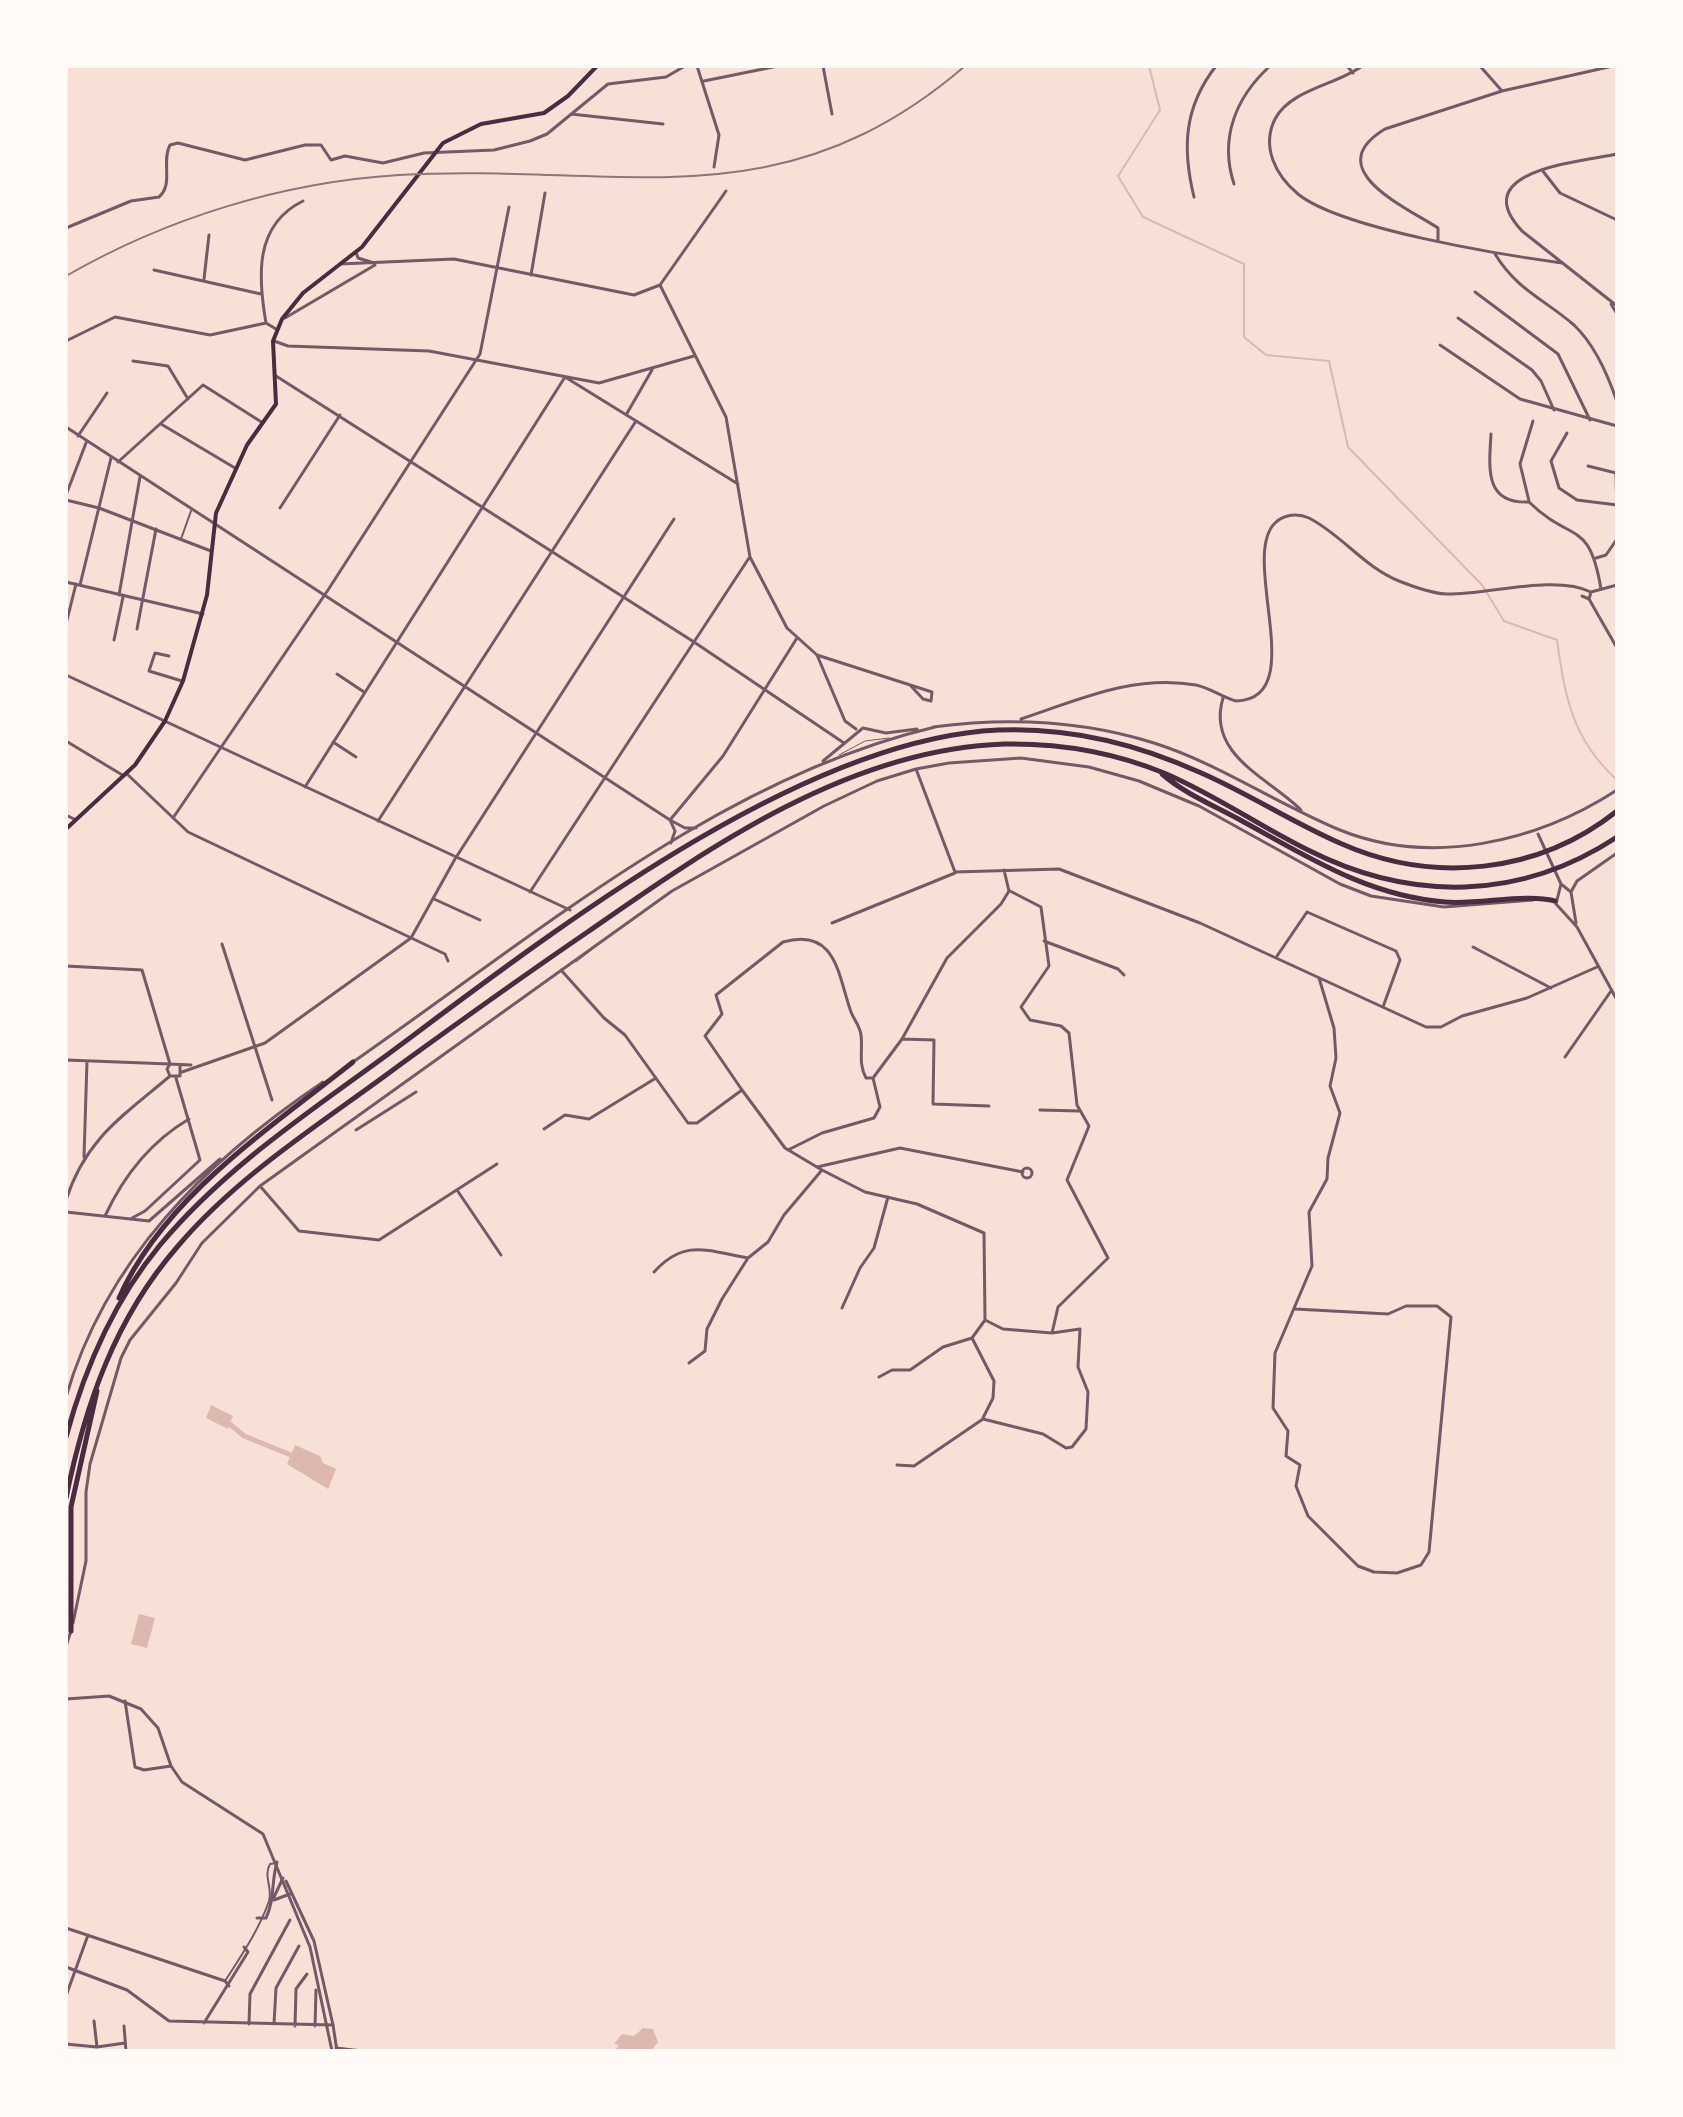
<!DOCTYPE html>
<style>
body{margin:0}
#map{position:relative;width:1683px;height:2117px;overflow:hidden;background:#f7e1d7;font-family:Inter,sans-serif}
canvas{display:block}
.frame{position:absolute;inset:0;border:68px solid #fffaf5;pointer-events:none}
</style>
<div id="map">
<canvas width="1683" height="2117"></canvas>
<div class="frame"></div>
</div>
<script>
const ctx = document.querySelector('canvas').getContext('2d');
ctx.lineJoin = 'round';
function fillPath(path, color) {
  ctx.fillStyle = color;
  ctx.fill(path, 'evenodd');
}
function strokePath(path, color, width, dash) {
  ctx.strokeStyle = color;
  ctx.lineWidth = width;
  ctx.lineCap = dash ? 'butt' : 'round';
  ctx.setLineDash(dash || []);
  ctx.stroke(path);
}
fillPath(new Path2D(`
 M 211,1405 L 233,1416 L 228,1429 L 206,1418 Z
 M 295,1445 L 320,1456 L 323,1463 L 336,1469 L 328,1489 L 287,1464 Z
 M 139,1614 L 155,1618 L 147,1648 L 131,1644 Z
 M 643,2028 L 653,2029 L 658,2042 L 651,2051 L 615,2051 L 619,2045 L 614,2044 L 622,2034 L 634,2036 Z`), '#dcb8b0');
strokePath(new Path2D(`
 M 1149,66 L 1160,110 L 1118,176 L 1143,217 L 1244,264 L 1244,337 L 1266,355 L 1329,361 L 1348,447 L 1482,585 L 1504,621 L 1557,640 C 1565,697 1572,739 1617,780`), '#dcb8b0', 2);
strokePath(new Path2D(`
 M 225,1420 L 244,1436 L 291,1455`), '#dcb8b0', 5);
strokePath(new Path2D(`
 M 839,755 L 865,741 L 889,738
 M 576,962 L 594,948`), '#755966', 1);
strokePath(new Path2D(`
 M 181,539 L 191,511
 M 225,1981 C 241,1956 259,1930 269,1901 C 273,1888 263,1876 270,1864 L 276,1863`), '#755966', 2);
strokePath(new Path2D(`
 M 697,66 L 719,135 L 714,167
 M 823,66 L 832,114
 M 1347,66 L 1353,73
 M 1362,66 C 1337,85 1291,89 1275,119 C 1261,147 1276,176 1298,194 C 1341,229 1503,255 1562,263
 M 1480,66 L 1502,91
 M 704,81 L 778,66
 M 571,114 L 663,124
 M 1617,154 C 1580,162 1465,170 1522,231 L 1617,306
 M 1542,170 L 1560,193 L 1617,220
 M 1234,184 C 1219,138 1236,97 1270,66
 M 1194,197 C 1182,148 1184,107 1216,66
 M 66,228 L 131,201 L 159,197 C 174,184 161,161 170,145 L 178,143 L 245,160 L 305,145 L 321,145 L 331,160 L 345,156 L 383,163 L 424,153 L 494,150 L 530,141 L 547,134 L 608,84 L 666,77 L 685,66
 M 1438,240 L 1438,228 C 1404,206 1319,169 1385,129 L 1502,91 L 1613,66
 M 356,252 L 358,258 L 371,262
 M 1495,254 C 1517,290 1544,299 1574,325 C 1595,345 1608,375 1617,402
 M 340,264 L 454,259 L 634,295 L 660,285 L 726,191
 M 154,270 L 261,294
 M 531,275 L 545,193
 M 204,279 L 209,235
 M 660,285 L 726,417 L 750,557 L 787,628 L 817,655 L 845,721 L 856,729
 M 1475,292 L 1558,354 L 1590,420
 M 1611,304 L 1617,314
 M 285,318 L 375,265
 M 1458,318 L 1532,370 L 1541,381 L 1554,410
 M 266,323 C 258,277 254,225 303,201
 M 66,341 L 115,317 L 210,335 L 266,323 L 276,329
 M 274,341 L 288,346 L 429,351 L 599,383 L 694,356
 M 1440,345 L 1520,399 L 1617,426
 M 133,361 L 168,366 L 188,399
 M 276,376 L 694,642 L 844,743
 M 626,415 L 652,370
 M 161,424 L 235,468
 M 66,427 L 670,820 L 685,828 L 696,828
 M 1567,433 L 1551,461 L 1559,488 L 1577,500 L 1617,505
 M 1491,434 C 1489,468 1484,504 1529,502 C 1572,544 1589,518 1601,589
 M 78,436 L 107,393
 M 118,462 L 203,385 L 263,423
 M 1588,466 L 1616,473 L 1617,515
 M 66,495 L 86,443
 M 66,500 L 99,508 L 211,551
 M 1529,501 L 1520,464 L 1533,421
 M 280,508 L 340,415
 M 1596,558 L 1606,555 L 1617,539
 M 66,582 L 203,614
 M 80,585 L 111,458
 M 1591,592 L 1617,585
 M 119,595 L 140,477
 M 1582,596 L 1589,599 L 1591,592
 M 1589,599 L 1617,648
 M 66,624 L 76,584
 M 137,629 L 156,529
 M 114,640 L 123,597
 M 817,655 L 932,692 L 931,701 L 923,699 L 911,686
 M 169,656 L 155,653 L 149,671 L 182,681
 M 337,674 L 364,692
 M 66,675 L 570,910
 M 1223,698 C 1206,755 1269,778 1301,810
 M 1021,719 C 1078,700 1134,674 1196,685 C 1210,688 1222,697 1236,701 C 1311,700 1239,558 1275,523 C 1284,514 1298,513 1309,518 C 1342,535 1364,567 1399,581 C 1414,587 1430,593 1446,594 C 1486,595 1555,574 1591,592
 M 933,727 C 1009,717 1081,720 1154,743 C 1220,764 1277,804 1340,830 C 1431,867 1537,842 1617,790
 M 66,741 L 124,776
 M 333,742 L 356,757
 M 823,761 L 863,728 L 886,733 L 917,729
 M 916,769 L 955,872 L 1059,869 L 1200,923 L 1426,1027 L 1441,1027 L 1462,1016 L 1527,998 L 1597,967
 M 127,774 L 188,832 L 445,954 L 448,961
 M 305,787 L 565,377 L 738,484
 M 66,815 L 76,820
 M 173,818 L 328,590 L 480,354 L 509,207
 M 670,820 L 723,756 L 797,638
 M 670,820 L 675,831 L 671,843
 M 378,821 L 636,421
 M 1538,834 L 1561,884 L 1571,892
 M 1561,884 L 1556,904 L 1577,927 L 1617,1000
 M 1010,891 L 1041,907 L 1049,966 L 1021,1007 L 1030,1020 L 1061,1026 L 1069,1033 L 1077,1105 L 1089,1126 L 1067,1180 L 1108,1258 L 1058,1307 L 1052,1333
 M 530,892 L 749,558
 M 1571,892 L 1577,881 L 1617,853
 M 1571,892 L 1576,923
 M 434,899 L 480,920
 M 832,923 L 955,873
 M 1044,941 L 1118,969 L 1124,975
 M 222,944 L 272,1100
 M 1473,947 L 1551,988
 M 1277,956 L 1307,912 L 1396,951 L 1400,960 L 1383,1007
 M 66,966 L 142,970 L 170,1064
 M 561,970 L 604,1018 L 625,1035 L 688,1123 L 697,1123 L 742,1090 L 785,1148 L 822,1170 L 865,1192 L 917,1204 L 984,1233 L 985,1320 L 1003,1329 L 1052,1333 L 1080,1329 L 1078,1367 L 1088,1392 L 1086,1429 L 1072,1447 L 1066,1448 L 1043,1434 L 983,1419 L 914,1466 L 897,1465
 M 902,1039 L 934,1040 L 933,1104 L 989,1106
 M 1565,1057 L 1611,991
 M 66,1060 L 170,1064
 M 353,1062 C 532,938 719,778 935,727
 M 180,1065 L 180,1076 L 170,1076 L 167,1069 L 170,1064 L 191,1065
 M 182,1072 L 265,1043 L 411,938 L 455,859 L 674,519
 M 742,1090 L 705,1036 L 722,1014 L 716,995 L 783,942 C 837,927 838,976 851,1012 C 854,1020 860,1026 861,1035 C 863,1051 858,1063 866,1078 L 873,1078 L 902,1039 L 947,958 L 1001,904 L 1009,891 L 1004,870
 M 1040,1110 L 1079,1111
 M 544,1129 L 565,1115 L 589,1119 L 656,1078
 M 356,1130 L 416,1092
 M 788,1150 L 822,1133 L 874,1118 L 880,1107 L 873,1078
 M 84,1157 L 87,1061
 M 817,1167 L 900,1148 L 1023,1172
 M1022 1173a5 5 0 1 1 10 0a5 5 0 1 1-10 0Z
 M 260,1186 L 299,1231 L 379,1240 L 497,1164
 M 457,1190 L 501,1255
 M 66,1200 C 86,1138 123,1116 170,1076
 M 66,1212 L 149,1221 L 220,1159
 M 105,1216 C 124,1175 150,1142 189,1119
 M 132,1218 L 145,1211 L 200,1160 L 176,1078
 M 654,1272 C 685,1238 708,1251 748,1258
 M 842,1308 L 860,1268 L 874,1248 L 888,1197
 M 1295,1309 L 1388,1314 L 1406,1306 L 1437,1306 L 1451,1317 L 1429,1552 L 1421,1565 L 1397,1573 L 1374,1572 L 1358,1566 L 1308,1516 L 1296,1486 L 1300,1465 L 1286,1456 L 1288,1431 L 1273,1408 L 1275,1353 L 1312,1266 L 1309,1212 L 1327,1179 L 1328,1158 L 1340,1113 L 1330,1086 L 1336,1058 L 1334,1028 L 1319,978
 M 972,1338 L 994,1381 L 993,1398 L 983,1418
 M 689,1363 L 705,1351 L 707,1329 L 722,1299 L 748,1258 L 768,1242 L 784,1215 L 822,1170
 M 879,1377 L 892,1370 L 910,1370 L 943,1347 L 972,1338 L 985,1320
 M 66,1397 C 106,1259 206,1161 323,1082
 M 73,1623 L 86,1561 L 86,1492 L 90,1464 L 121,1358 L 130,1340 L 176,1283 L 202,1243 L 260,1186 L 672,891 L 824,806 L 877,781 L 916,769 L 949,763 L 1021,758 L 1089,767 L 1139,781 L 1199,806 L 1340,884 L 1371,896 L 1444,907 L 1533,900
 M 66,1646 L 71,1631
 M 125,1701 L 135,1767 L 144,1770 L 171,1766
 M 274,1897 L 283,1878
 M 274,1900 L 290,1894
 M 257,1918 L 266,1918 C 275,1899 271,1883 277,1862
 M 66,1928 L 225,1981 L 229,1986
 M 66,1967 L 127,1990 L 169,2021 L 333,2025 L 337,2051
 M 66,1996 L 88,1935
 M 94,2021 L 97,2047
 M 204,2023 L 248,1952 L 244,1947
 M 249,2024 L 250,1994 L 290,1920
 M 274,2024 L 276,1988 L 299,1946
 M 124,2026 L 126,2051
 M 295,2026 L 296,1989 L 307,1974
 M 315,2026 L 316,1990
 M 66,2044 L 97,2047 L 125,2043
 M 336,2048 L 362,2051`), '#755966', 3);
strokePath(new Path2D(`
 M 66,1699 L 109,1696 L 141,1709 L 158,1728 L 171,1766 L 182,1782 L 263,1834 L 310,1947 L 332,2051
 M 286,1881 L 314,1941 L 333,2025`), '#755966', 3);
strokePath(new Path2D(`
 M 66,829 L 135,765 L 165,721 L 183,681 L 207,595 L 216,513 L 247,445 L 276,404 L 273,341 L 282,319 L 303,293 L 362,247 L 443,143 L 481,124 L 544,113 L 568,96 L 597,66`), '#4a2c40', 4);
strokePath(new Path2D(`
 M 1162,774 C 1185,794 1215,806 1242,821 C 1308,857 1368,896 1445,902 C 1479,905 1525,893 1555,901
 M 119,1298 C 164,1197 269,1129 353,1062
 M 66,1437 C 85,1367 113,1302 160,1245 C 225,1167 311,1111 391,1052 C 548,935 799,739 998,730 C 1067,727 1137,744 1199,772 C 1248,793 1293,823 1342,844 C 1433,884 1538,874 1617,811
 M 66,1498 C 85,1405 115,1318 178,1246 C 240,1173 325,1121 401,1064 C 463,1019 526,974 589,931 C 711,846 850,749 1004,744 C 1059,743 1113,752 1164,773 C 1214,794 1259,826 1308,850 C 1411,902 1520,901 1617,837
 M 71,1631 L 71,1507 L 97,1391`), '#4a2c40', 5);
strokePath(new Path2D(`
 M 66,276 C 167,218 283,182 399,175 C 617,162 778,227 965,66`), '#8f747c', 2);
</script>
